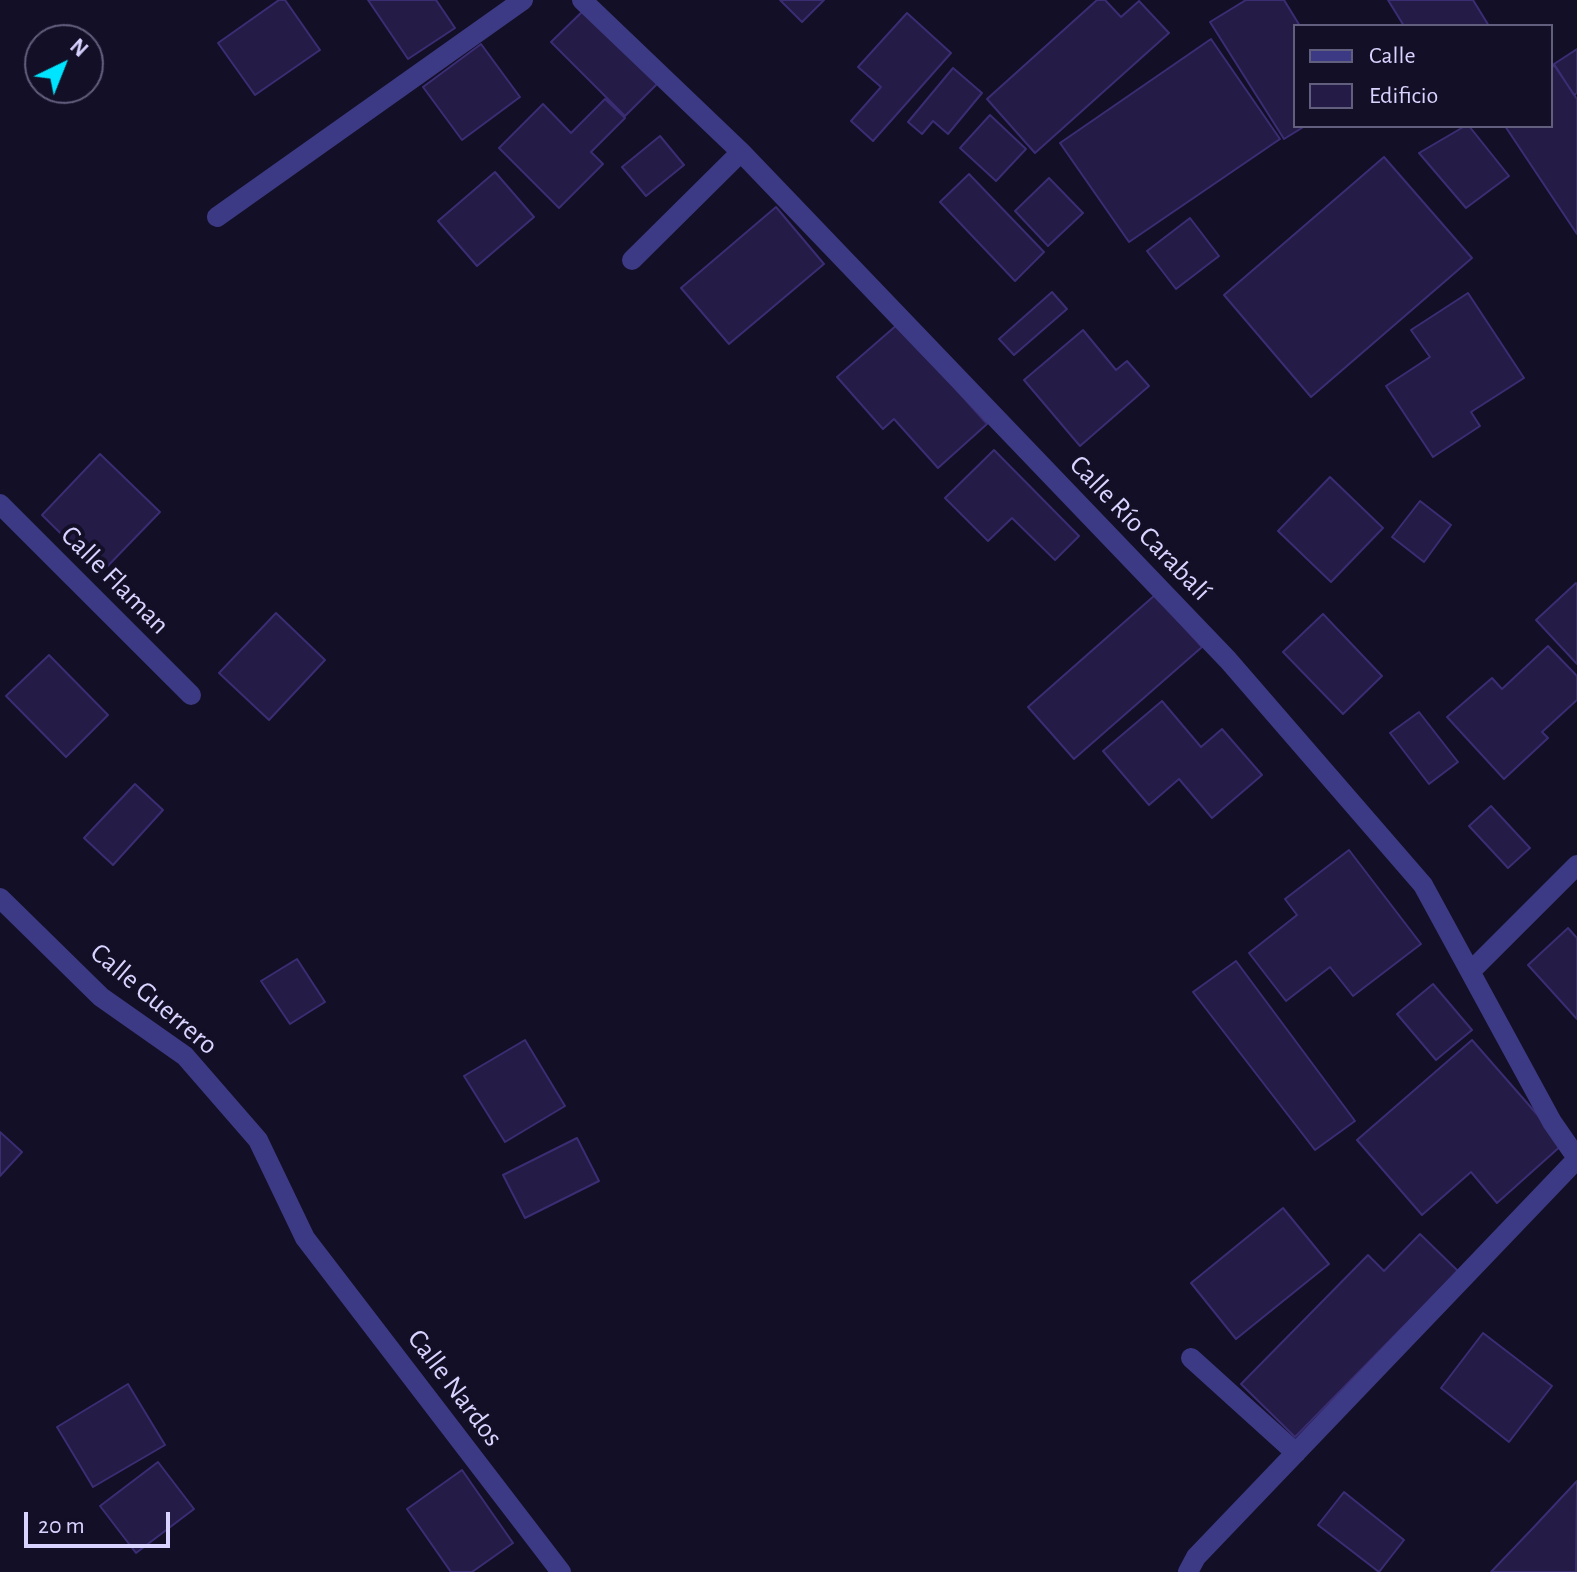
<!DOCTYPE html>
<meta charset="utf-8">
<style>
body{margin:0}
#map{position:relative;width:1577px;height:1572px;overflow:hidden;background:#130f26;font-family:"Alegreya Sans",sans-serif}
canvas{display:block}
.legend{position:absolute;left:1293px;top:24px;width:260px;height:104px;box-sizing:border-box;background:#130f26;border:2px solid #625e7d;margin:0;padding:10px 14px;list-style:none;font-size:24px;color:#d9d4ff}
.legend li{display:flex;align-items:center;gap:16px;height:40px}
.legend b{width:40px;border:2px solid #625e7d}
.north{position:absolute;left:24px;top:24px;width:80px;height:80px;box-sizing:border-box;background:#130f26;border:2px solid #625e7d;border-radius:50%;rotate:43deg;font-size:22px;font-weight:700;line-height:32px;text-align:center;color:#d9d4ff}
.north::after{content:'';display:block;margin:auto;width:28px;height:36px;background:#00e5ff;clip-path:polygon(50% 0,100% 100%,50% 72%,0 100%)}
.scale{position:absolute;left:24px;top:1512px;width:146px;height:36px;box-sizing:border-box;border:4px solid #d9d4ff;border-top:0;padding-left:10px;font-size:24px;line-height:28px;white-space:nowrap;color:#d9d4ff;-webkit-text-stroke:6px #130f26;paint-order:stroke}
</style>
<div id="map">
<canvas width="1577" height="1572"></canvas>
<ul class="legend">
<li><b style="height:10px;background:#3d3a85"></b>Calle</li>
<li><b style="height:22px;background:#241b47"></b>Edificio</li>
</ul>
<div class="north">N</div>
<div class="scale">20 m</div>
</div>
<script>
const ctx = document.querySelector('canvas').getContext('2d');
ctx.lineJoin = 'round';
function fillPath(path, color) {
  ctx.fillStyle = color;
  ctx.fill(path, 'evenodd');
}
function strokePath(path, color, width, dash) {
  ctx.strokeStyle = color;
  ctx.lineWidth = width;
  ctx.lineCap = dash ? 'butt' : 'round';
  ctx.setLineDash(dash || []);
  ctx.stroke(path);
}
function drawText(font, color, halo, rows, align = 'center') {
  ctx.font = font + ' "Alegreya Sans",sans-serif';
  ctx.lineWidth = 8;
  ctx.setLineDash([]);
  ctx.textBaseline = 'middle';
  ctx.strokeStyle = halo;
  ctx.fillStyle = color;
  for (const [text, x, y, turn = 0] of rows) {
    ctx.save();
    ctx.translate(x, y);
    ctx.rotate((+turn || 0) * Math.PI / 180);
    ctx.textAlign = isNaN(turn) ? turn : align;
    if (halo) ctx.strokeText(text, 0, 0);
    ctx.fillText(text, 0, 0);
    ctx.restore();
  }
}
const building = new Path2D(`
 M 279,0 L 285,0 L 320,50 L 255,95 L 218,43 Z
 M 368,0 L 436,0 L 455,28 L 408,59 Z
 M 780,0 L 824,0 L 802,22 Z
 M 1097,0 L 1105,0 L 1121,17 L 1139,1 L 1169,33 L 1035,153 L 987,99 Z
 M 1246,0 L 1284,0 L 1300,26 L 1295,26 L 1295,126 L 1305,126 L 1284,139 L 1210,22 Z
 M 1388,0 L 1473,0 L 1489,26 L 1404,26 Z
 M 585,9 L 658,83 L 625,116 L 551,42 Z
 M 907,13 L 951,53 L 873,141 L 851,121 L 881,87 L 858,67 Z
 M 1211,39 L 1280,139 L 1129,242 L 1060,143 Z
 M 481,44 L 520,97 L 462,140 L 423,87 Z
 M 1577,49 L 1577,93 L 1574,95 L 1554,64 Z
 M 1554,65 L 1577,99 L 1577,234 L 1505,126 L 1551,126 L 1551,68 Z
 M 953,68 L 982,93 L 948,134 L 933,121 L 922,134 L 908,122 Z
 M 605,99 L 625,118 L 591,152 L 603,164 L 559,208 L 499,148 L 543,104 L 571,133 Z
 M 990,115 L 1026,149 L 996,181 L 960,148 Z
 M 1465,126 L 1469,126 L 1509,176 L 1466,208 L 1419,153 Z
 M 660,136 L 684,165 L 646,196 L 622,167 Z
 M 1384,157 L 1472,258 L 1311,397 L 1224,295 Z
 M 495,172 L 534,217 L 477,266 L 438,221 Z
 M 969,174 L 1044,252 L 1015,281 L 940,202 Z
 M 1049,178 L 1083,213 L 1048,246 L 1015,211 Z
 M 776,207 L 824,264 L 729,344 L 681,288 Z
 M 1190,218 L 1219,256 L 1176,289 L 1147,251 Z
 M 1052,292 L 1067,309 L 1014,355 L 999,339 Z
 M 1468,293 L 1524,378 L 1471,412 L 1480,426 L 1433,457 L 1386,386 L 1430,357 L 1411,330 Z
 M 898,324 L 987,424 L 938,468 L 894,419 L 883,429 L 837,377 Z
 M 1083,330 L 1116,370 L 1127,361 L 1149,386 L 1080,446 L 1024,380 Z
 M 994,450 L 1079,536 L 1055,560 L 1012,518 L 988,541 L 945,498 Z
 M 100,454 L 160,512 L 101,573 L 42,515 Z
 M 1330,477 L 1383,528 L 1331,582 L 1278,531 Z
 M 1420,501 L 1451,525 L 1424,562 L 1392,537 Z
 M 1576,583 L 1577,584 L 1577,664 L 1536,620 Z
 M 1155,595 L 1202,647 L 1074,759 L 1028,707 Z
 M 276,613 L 325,660 L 269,720 L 219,673 Z
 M 1323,614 L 1382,676 L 1343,714 L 1283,652 Z
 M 1548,646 L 1577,676 L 1577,700 L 1542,732 L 1548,738 L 1504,779 L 1447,717 L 1492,678 L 1502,689 Z
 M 49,655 L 108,715 L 66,757 L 6,696 Z
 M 1162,701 L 1201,747 L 1222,729 L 1262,775 L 1212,818 L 1179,779 L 1149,805 L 1103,751 Z
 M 1419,712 L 1458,762 L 1429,784 L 1390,733 Z
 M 135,784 L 163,810 L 113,865 L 84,838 Z
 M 1491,806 L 1530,848 L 1508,868 L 1469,826 Z
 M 1349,850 L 1421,944 L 1353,996 L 1330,967 L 1286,1001 L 1249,953 L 1297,915 L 1285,899 Z
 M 1568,928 L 1577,938 L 1577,1019 L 1528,965 Z
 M 297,959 L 325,1002 L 290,1024 L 261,981 Z
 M 1236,961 L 1355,1121 L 1315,1150 L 1193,992 Z
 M 1433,984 L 1472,1030 L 1436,1060 L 1397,1014 Z
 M 525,1040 L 565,1106 L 505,1142 L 464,1076 Z
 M 1472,1040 L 1563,1144 L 1497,1203 L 1471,1172 L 1422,1215 L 1357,1140 Z
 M 0,1132 L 22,1152 L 0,1176 Z
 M 577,1138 L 599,1181 L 525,1218 L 503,1175 Z
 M 1283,1208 L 1329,1264 L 1236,1339 L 1191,1283 Z
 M 1420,1234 L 1458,1271 L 1295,1437 L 1241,1384 L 1368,1255 L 1384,1271 Z
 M 1483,1333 L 1552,1386 L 1509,1442 L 1441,1388 Z
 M 128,1384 L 165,1445 L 93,1487 L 57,1427 Z
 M 158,1462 L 194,1509 L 136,1553 L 100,1506 Z
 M 462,1470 L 513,1543 L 472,1572 L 451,1572 L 407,1509 Z
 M 1577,1481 L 1576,1572 L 1491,1572 L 1533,1528 Z
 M 1344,1492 L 1404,1540 L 1379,1572 L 1318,1525 Z`);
fillPath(building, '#241b47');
strokePath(building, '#3b2d73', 2);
strokePath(new Path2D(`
 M 582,0 L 741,152 L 1228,660 L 1423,885 L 1552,1122 L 1577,1158
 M 217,217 L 523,0
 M 632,260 L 741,152
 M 0,504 L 191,695
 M 0,898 L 101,997 L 185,1056 L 258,1140 L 305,1238 L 561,1572
 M 1471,971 L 1577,865
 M 1191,1358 L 1296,1453
 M 1188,1572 L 1196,1557 L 1577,1159`), '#3d3a85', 20);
drawText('28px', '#d9d4ff', '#130f26', [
 ["Calle Río Carabalí",1140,528,46],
 ["Calle Flaman",115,580,45],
 ["Calle Guerrero",154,999,40],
 ["Calle Nardos",455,1388,53]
]);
</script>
